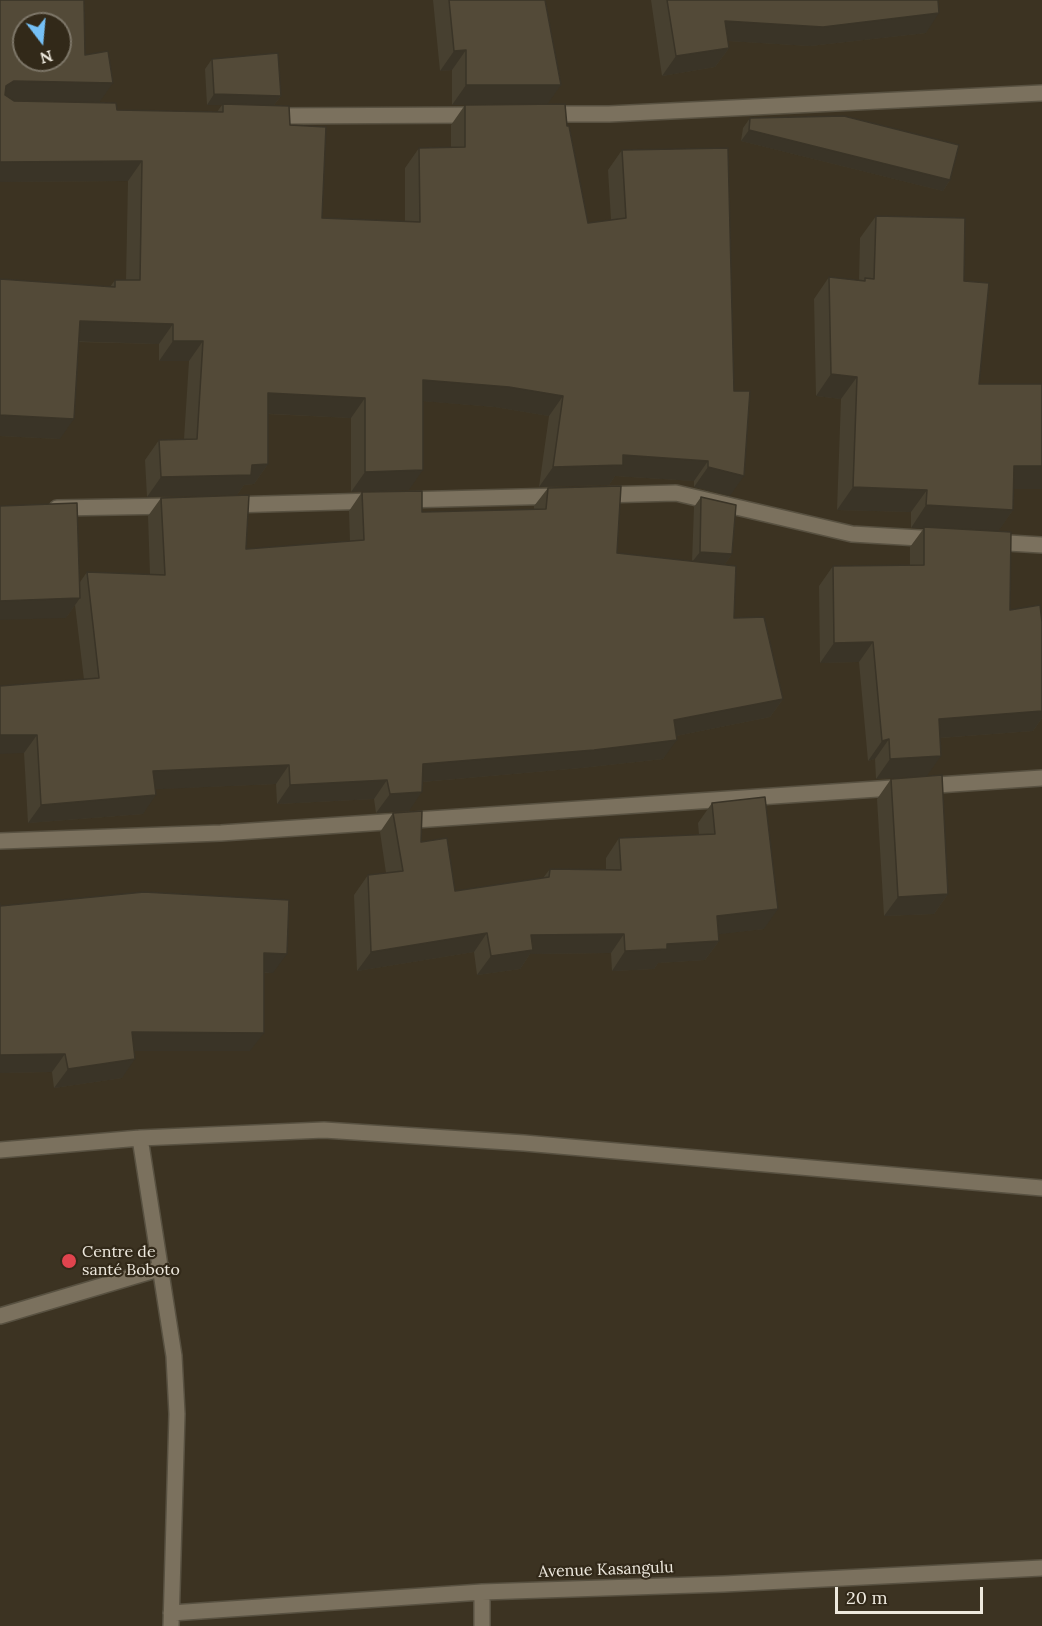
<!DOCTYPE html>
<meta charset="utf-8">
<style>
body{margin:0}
#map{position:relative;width:1042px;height:1626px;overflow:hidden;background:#3c3322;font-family:Lora,serif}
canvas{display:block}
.north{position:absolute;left:12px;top:12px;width:60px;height:60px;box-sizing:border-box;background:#322919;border:2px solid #7d7668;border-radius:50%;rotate:164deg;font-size:16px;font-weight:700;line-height:24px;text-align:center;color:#eee9de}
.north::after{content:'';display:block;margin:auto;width:21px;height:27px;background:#75c0f6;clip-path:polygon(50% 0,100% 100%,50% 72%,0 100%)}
.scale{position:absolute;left:835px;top:1587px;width:148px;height:27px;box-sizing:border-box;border:3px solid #eee9de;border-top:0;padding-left:8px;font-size:18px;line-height:21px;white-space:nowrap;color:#eee9de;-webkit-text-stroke:4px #322919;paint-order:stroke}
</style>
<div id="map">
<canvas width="1042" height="1626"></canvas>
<div class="north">N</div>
<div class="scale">20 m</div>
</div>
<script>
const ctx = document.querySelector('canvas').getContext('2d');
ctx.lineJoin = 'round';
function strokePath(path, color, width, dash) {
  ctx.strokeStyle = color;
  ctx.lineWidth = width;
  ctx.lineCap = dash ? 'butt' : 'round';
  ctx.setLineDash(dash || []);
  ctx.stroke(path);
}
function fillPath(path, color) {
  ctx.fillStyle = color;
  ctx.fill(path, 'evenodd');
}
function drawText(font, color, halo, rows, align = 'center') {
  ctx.font = font + ' Lora,serif';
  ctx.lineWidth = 4.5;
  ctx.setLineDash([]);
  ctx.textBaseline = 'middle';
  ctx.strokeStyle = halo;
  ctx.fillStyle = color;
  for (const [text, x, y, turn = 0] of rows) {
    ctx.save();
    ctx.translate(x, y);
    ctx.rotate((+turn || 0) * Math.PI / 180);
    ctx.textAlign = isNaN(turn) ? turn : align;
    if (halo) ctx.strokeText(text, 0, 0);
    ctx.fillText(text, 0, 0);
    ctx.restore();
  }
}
const minor = new Path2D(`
 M 546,114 L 609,114 L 1042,93
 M 270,116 L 477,115
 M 600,495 L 676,493 L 852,534 L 937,539
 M 402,500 L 561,496
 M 228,505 L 375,501
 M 57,508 L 174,506
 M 991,542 L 1042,545
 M 0,841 L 221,833 L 1042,778
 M 140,1138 L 174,1356 L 177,1414 L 171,1626
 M 0,1150 L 140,1138 L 324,1130 L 524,1143 L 1042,1188
 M 0,1316 L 162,1268
 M 482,1592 L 482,1626
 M 171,1613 L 482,1592 L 724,1584 L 1042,1568`);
strokePath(minor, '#585141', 18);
strokePath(minor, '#7b715e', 15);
fillPath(new Path2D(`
 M 0,0 L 85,55 L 100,102 L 117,110 L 217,112 L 222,105 L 207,105 L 205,69 L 212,59 L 281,96 L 274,105 L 290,125 L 322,218 L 405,221 L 405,168 L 419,148 L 451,148 L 451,125 L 465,105 L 452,105 L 452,70 L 440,71 L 433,0 L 545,0 L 547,104 L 567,126 L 588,223 L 611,220 L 608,170 L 622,150 L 730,496 L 694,487 L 694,481 L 615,476 L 609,485 L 539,487 L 549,416 L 495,407 L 423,401 L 409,490 L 351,492 L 351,418 L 268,414 L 268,464 L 254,484 L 244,485 L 237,495 L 147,497 L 145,460 L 159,440 L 184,439 L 189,361 L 159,361 L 159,344 L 78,342 L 60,439 L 0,436 L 115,280 L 126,280 L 128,181 L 0,182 Z
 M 651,0 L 938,0 L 926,33 L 810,46 L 728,41 L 729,48 L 715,67 L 662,76 Z
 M 750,118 L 950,180 L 943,191 L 741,141 L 743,128 Z
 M 876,216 L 964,281 L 979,384 L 1042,489 L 1013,489 L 1013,510 L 998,531 L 1010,610 L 1042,622 L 1042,718 L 1033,731 L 940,738 L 927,776 L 876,779 L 875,759 L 868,761 L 859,662 L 820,663 L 819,586 L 833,566 L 910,565 L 910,547 L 924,528 L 911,528 L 911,512 L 837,510 L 841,399 L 816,396 L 814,299 L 829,277 L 859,281 L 860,238 Z
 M 548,488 L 617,553 L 692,562 L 694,507 L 701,497 L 732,554 L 725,564 L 707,563 L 734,618 L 783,699 L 770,717 L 676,736 L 663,759 L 581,768 L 422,782 L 409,811 L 376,813 L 374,799 L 277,804 L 276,784 L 156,789 L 143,814 L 28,823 L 24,753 L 22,685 L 84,680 L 75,605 L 66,618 L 80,582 L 87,572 L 150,575 L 148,516 L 161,498 L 246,549 L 350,542 L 349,511 L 362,492 L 422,512 L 534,509 L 534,506 Z
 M 891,779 L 948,894 L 934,914 L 884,916 L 877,799 Z
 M 712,803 L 764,929 L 718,934 L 719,941 L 705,960 L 658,963 L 654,969 L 612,971 L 611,953 L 530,954 L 520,969 L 477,975 L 474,952 L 357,971 L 354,895 L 368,875 L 386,873 L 380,832 L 393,813 L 421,842 L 455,891 L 543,878 L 550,869 L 606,870 L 606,858 L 619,838 L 699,835 L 698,823 Z
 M 0,903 L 0,906 L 273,973 L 264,973 L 250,1051 L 134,1051 L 122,1078 L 54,1088 L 52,1072 L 0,1073 Z`), '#474030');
fillPath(new Path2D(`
 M 939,13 L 926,33 L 810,46 L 711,40 L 725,21 Z
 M 729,48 L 715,67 L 662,76 L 676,56 Z
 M 466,50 L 452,70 L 440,71 L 454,51 Z
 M 14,81 L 113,83 L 99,103 L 0,101 L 6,86 Z
 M 466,85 L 561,85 L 547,105 L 452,105 Z
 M 214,94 L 281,96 L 273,106 L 207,105 Z
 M 749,130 L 950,180 L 943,191 L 741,141 Z
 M 142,161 L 128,181 L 0,182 L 0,162 Z
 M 80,321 L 173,324 L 159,344 L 66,341 Z
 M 173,341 L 203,341 L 189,361 L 159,361 Z
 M 831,374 L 857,377 L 841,399 L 816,396 Z
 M 423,380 L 509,387 L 563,396 L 549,416 L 495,407 L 409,400 Z
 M 268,393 L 365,398 L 351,418 L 254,413 Z
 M 0,415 L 74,419 L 60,439 L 0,436 Z
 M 623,455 L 708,461 L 694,481 L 615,476 L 609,485 L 539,487 L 553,467 Z
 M 268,464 L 254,484 L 244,485 L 237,495 L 147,497 L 161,477 L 252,465 Z
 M 1014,466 L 1042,466 L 1042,489 L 998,489 Z
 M 708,467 L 744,476 L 730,496 L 694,487 Z
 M 423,470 L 409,490 L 351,492 L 365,472 Z
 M 853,487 L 927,490 L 911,512 L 837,510 Z
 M 926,505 L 1013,510 L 997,533 L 911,528 Z
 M 700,552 L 732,554 L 725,564 L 692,562 Z
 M 80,598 L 66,618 L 0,620 L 0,601 Z
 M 873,642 L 859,662 L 820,663 L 834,643 Z
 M 783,699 L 770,717 L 661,739 L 674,720 Z
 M 1042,703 L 1042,718 L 1033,731 L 925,739 L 939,719 Z
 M 0,735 L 37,735 L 24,753 L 0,754 Z
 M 889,739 L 875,759 L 868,761 L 882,741 Z
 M 677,740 L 663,759 L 581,768 L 410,783 L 423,764 Z
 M 941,756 L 927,776 L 876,779 L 890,759 Z
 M 289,765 L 276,784 L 140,790 L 153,771 Z
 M 387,780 L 374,799 L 277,804 L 290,785 Z
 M 422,792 L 409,811 L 376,813 L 390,794 Z
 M 156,795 L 143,814 L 28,823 L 41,805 Z
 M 948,894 L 934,914 L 884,916 L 898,897 Z
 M 778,909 L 764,929 L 704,936 L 717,916 Z
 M 487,933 L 474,952 L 357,971 L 371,952 Z
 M 624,934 L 611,953 L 530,954 L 520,969 L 477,975 L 491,956 L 531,935 Z
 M 719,941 L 705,960 L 658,963 L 654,969 L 612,971 L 625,951 L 667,944 Z
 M 264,953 L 287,954 L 273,973 L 251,972 Z
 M 132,1032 L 264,1033 L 250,1051 L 118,1051 Z
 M 65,1054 L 52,1072 L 0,1073 L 0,1055 Z
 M 135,1059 L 122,1078 L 54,1088 L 68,1069 Z`), '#3a3427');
const building = new Path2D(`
 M 0,0 L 84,0 L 85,55 L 108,51 L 113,83 L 14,81 L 6,86 L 5,95 L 14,101 L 116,103 L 117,110 L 223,112 L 223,104 L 289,106 L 290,125 L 326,127 L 322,218 L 420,222 L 419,148 L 465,147 L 465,105 L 565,104 L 567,126 L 569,126 L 588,223 L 626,218 L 622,150 L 728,148 L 734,391 L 750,391 L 744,476 L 708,467 L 708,461 L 623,455 L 623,465 L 553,467 L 563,396 L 509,387 L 423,380 L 423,470 L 365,472 L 365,398 L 268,393 L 268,464 L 252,465 L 251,475 L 161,477 L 159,440 L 197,439 L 203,341 L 173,341 L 173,324 L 80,321 L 74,419 L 0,415 L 0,279 L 115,287 L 115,280 L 140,280 L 142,161 L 0,162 ZM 24,24 L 60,24 L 60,60 L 24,60 Z
 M 449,0 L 545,0 L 561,85 L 466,85 L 466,50 L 454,51 Z
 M 667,0 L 938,0 L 939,13 L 823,27 L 725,21 L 729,48 L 676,56 Z
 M 278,53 L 281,96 L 214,94 L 212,59 Z
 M 844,116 L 959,145 L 950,180 L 749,130 L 750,118 Z
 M 876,216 L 965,218 L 964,281 L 989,283 L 979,384 L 1042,384 L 1042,466 L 1014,466 L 1013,510 L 926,505 L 927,490 L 853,487 L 857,377 L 831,374 L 829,277 L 865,281 L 865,278 L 874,279 Z
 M 621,486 L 617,553 L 736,566 L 734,618 L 764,617 L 783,699 L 674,720 L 677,740 L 594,750 L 423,764 L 422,792 L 390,794 L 387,780 L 290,785 L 289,765 L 153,771 L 156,795 L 41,805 L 37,735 L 0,735 L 0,686 L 99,678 L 87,572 L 165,575 L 161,498 L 249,495 L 246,549 L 364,540 L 362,492 L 422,491 L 422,512 L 546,509 L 548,488 Z
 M 701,497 L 736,505 L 732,554 L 700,552 Z
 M 77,503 L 80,598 L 0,601 L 0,506 Z
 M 924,527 L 1011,532 L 1010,610 L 1040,605 L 1042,622 L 1042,711 L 939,719 L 941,756 L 890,759 L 889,739 L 882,741 L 873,642 L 834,643 L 833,566 L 924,565 Z
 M 942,775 L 948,894 L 898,897 L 891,779 Z
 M 765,797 L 778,909 L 717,916 L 719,941 L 667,944 L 667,949 L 625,951 L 624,934 L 531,935 L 533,950 L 491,956 L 487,933 L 371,952 L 368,875 L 403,871 L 393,813 L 422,811 L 421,842 L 447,838 L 455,891 L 549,877 L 550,869 L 621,870 L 619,838 L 715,834 L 712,803 Z
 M 144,892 L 289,900 L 287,954 L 264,953 L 264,1033 L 132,1032 L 135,1059 L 68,1069 L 65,1054 L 0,1055 L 0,903 L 0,906 Z`);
fillPath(building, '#534a38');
strokePath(building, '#3a3427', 1.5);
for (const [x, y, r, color] of [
 [69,1261,8,"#e0444e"]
]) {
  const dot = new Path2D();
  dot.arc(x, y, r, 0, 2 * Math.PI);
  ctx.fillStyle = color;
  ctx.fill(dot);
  strokePath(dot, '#322919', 2);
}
drawText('16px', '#eee9de', '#322919', [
 ["Centre de",82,1252],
 ["santé Boboto",82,1270]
], 'left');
drawText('16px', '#eee9de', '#322919', [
 ["Avenue Kasangulu",606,1570,-2]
]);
</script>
